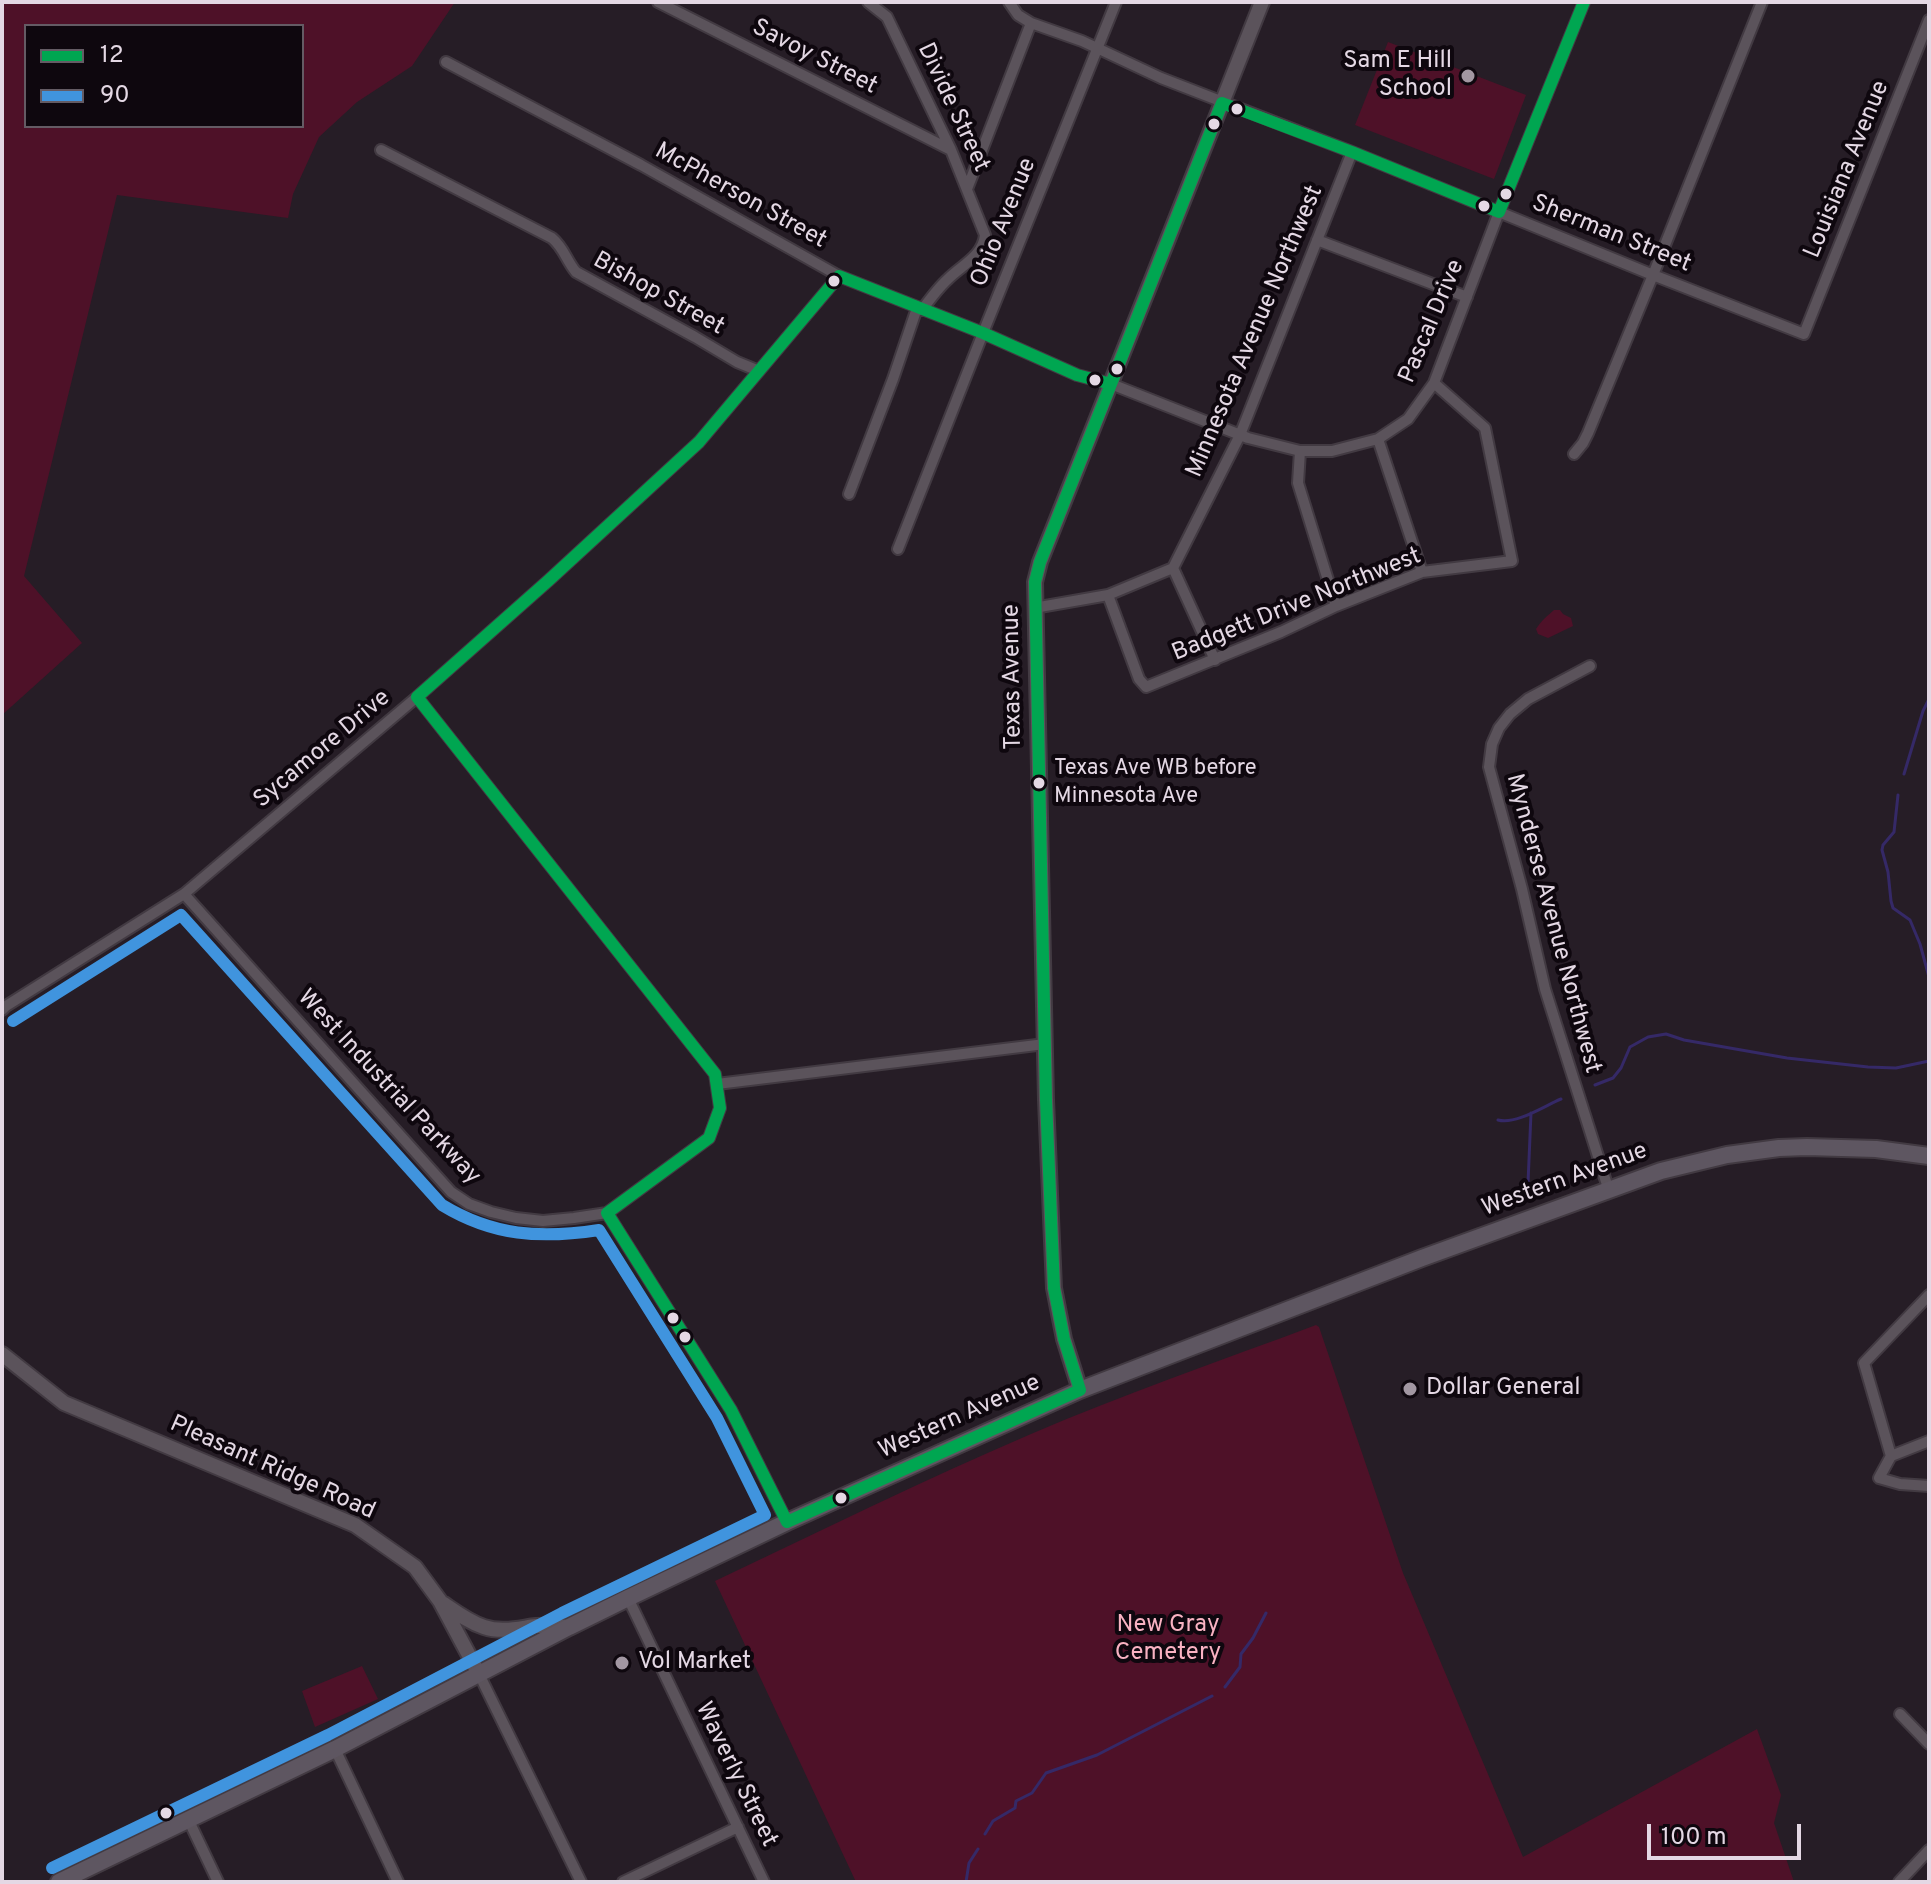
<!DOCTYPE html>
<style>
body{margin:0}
#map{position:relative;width:1931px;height:1884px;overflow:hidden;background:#261d26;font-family:Overpass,sans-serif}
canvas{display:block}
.frame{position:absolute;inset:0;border:4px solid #e4d8e4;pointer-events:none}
.legend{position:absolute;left:24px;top:24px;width:280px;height:104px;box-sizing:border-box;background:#0e070e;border:2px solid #645b64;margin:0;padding:10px 14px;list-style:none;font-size:24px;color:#e4d8e4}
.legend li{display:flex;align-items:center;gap:16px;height:40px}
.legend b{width:40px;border:2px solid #645b64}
.scale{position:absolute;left:1647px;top:1824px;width:154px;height:36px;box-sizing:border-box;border:4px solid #e4d8e4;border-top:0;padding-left:10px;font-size:24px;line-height:28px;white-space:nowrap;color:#e4d8e4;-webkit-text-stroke:6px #0e070e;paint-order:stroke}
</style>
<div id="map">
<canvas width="1931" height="1884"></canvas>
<div class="frame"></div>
<ul class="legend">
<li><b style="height:10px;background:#00a651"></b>12</li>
<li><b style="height:10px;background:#4094de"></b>90</li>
</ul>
<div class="scale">100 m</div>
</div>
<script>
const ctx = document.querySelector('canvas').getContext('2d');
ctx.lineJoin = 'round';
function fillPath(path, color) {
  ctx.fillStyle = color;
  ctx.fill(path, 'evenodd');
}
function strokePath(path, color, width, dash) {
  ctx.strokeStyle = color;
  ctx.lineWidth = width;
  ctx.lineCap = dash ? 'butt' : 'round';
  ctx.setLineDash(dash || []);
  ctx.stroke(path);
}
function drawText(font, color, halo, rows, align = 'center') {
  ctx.font = font + ' Overpass,sans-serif';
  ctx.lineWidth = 8;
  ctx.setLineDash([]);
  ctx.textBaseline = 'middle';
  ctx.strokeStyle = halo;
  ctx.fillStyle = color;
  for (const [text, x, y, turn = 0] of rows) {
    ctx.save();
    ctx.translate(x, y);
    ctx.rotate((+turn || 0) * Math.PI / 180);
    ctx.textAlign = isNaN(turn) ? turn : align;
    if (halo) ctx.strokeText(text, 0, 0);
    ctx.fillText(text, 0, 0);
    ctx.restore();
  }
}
fillPath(new Path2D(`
 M 2,2 L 455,2 L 412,66 L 357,102 L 319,137 L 293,194 L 288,218 L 117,195 L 24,576 L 82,643 L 2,715 ZM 302,26 L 302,126 L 26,126 L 26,26 Z
 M 1388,42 L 1526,95 L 1494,179 L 1355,125 Z
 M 1554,610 L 1560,610 L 1563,614 L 1571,618 L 1573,626 L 1548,638 L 1538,634 L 1536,629 C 1541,621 1547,616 1554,610 Z
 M 1316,1325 L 1319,1327 L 1403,1573 L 1523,1857 L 1757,1729 L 1781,1795 L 1774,1823 L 1794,1882 L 856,1882 L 715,1581 C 820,1531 924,1480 1031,1434 C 1124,1394 1220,1361 1316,1325 Z
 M 362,1666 L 378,1699 L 315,1727 L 302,1691 Z`), '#4e1128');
strokePath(new Path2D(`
 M 1904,774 L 1923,711 L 1929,699
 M 1898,795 L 1894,832 L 1883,845 L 1882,850 L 1888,872 L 1891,901 L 1893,908 L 1910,920 L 1920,944 L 1929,977
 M 1595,1085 L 1613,1078 L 1621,1068 L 1630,1047 L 1648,1037 L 1666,1034 L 1684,1040 L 1787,1058 L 1868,1067 L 1896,1068 L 1929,1061
 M 1498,1120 C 1516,1125 1544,1106 1561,1099
 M 1528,1183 L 1531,1113
 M 1225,1687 L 1240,1667 L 1241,1654 L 1253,1638 L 1266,1613
 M 985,1834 L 993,1821 L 1015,1808 L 1016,1801 L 1032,1793 L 1046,1773 L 1097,1755 L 1212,1696
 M 966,1882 L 969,1863 L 978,1849`), '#352967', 3);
const street = new Path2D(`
 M 658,2 L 951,150
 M 868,2 L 887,17 L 951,150 L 985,235 C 983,256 962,265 948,279 C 938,288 930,299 922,310
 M 1009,2 L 1018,15 L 1031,23 L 1082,41 L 1161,78 L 1352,152 L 1653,275 L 1804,334 L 1929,20
 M 446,62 L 641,165 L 839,276 L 983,333 L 1077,375 L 1111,384 L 1248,438 L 1300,451 L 1332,451 L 1378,439 L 1408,419 L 1434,383 L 1499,212 L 1584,2
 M 381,150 L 552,238 C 564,248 566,260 576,272 L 695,337 L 737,362 L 759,371
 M 967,189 L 1031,23
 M 1317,240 L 1467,297
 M 1378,439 L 1422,572
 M 1300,451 L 1298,483 L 1336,606
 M 1574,454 L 1583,443 L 1588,433 L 1653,275 L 1762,2
 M 849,494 L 893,379 L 917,308
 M 898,549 L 983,333 L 1116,2
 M 1173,568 L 1215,660
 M 1108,595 L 1139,679 L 1146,687 L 1281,632 L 1336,606 L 1422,572 L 1512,561 L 1485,428 L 1434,383
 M 1034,608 L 1108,595 L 1173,568 L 1240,435 L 1352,152
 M 1590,666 L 1528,699 L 1510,714 L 1499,728 L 1492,744 L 1489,767 L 1522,889 L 1545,989 L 1609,1191
 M 184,894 L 451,1192 L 469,1204 L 491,1212 L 516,1218 L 543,1221 L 574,1218 L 607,1213 L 709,1138 L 720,1108 L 715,1074 L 417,697
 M 2,1010 L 6,1006 L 184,894 L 417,697 L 549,580 L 699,442 L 839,276
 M 717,1084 L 1045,1044
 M 607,1213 L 731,1410 L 787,1522
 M 1929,1441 L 1891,1456 L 1879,1478 L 1900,1484 L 1929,1486
 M 1891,1456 L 1864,1363 L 1929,1295
 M 628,1598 L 764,1882
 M 479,1674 L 581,1882
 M 1900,1714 L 1929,1744
 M 335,1749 L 398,1882
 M 189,1821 L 218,1882
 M 623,1882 L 738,1827
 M 1899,1882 L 1929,1850`);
const secondary = new Path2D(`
 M 2,1354 L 64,1403 L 355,1525 L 415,1567 L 440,1601 L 479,1674
 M 1080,1390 L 1064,1339 L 1054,1288 L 1046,1100 L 1035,582 L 1040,562 L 1262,2
 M 444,1604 C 457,1613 469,1622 484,1627 C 502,1633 519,1628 536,1626 C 547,1625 558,1626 569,1627`);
const primary = new Path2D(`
 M 59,1882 L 335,1749 L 569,1627 L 628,1598 L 787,1522 L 1080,1390 L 1422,1258 L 1661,1171 L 1727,1155 L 1779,1148 L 1807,1147 L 1876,1149 L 1929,1156`);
strokePath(street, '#423a42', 14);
strokePath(secondary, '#423a42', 18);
strokePath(primary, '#423a42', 20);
strokePath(street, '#5b535b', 10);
strokePath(secondary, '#5b535b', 14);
strokePath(primary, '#5e5661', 16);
strokePath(new Path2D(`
 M 839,276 L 983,333 L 1077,375 L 1111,384 L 1040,562 L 1035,582 L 1046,1100 L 1054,1288 L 1064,1339 L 1080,1390 L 787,1522 L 731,1410 L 607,1213 L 709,1138 L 720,1108 L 715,1074 L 417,697 L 549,580 L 699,442 Z
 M 1111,384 L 1222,103 L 1352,152 L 1499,212 L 1584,2`), '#00a651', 12);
strokePath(new Path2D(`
 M 13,1021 L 181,915 L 442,1205 C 493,1236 540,1239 599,1230 L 717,1418 L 765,1515 L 562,1613 L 328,1735 L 52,1868`), '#4094de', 12);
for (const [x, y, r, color] of [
 [1468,76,8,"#a297a2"],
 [1237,109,7,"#e4d8e4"],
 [1214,124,7,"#e4d8e4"],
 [1506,194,7,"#e4d8e4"],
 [1484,206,7,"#e4d8e4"],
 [834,281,7,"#e4d8e4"],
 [1117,369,7,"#e4d8e4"],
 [1095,380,7,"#e4d8e4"],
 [1039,783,7,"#e4d8e4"],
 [673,1318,7,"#e4d8e4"],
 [685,1337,7,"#e4d8e4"],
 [1410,1389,8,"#a297a2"],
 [841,1498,7,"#e4d8e4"],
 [622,1663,8,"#a297a2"],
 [166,1813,7,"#e4d8e4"]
]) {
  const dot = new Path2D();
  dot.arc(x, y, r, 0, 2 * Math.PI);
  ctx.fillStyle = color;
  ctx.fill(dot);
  strokePath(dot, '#0e070e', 3);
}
drawText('22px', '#e4d8e4', '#0e070e', [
 ["Texas Ave WB before",1054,770],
 ["Minnesota Ave",1054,798]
], 'left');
drawText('24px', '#e4d8e4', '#0e070e', [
 ["Savoy Street",814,58,27],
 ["Divide Street",952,108,65],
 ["Louisiana Avenue",1848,170,-68],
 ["McPherson Street",740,197,29],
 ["Ohio Avenue",1005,223,-68],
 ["Sherman Street",1611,235,22],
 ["Bishop Street",658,295,29],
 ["Pascal Drive",1433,322,-67],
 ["Minnesota Avenue Northwest",1256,332,-67],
 ["Badgett Drive Northwest",1297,606,-22],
 ["Texas Avenue",1014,677,-91],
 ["Sycamore Drive",323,750,-40],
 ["Mynderse Avenue Northwest",1552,924,75],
 ["West Industrial Parkway",388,1088,47],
 ["Western Avenue",1565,1181,-20],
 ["Western Avenue",960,1418,-24],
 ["Pleasant Ridge Road",272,1469,24],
 ["Waverly Street",735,1775,64]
]);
drawText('24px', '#e4d8e4', '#0e070e', [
 ["Sam E Hill",1452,62,"right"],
 ["School",1452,90,"right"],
 ["Dollar General",1426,1389],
 ["Vol Market",638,1663]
], 'left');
drawText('24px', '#f9b2c2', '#0e070e', [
 ["New Gray",1168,1626],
 ["Cemetery",1168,1654]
]);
</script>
